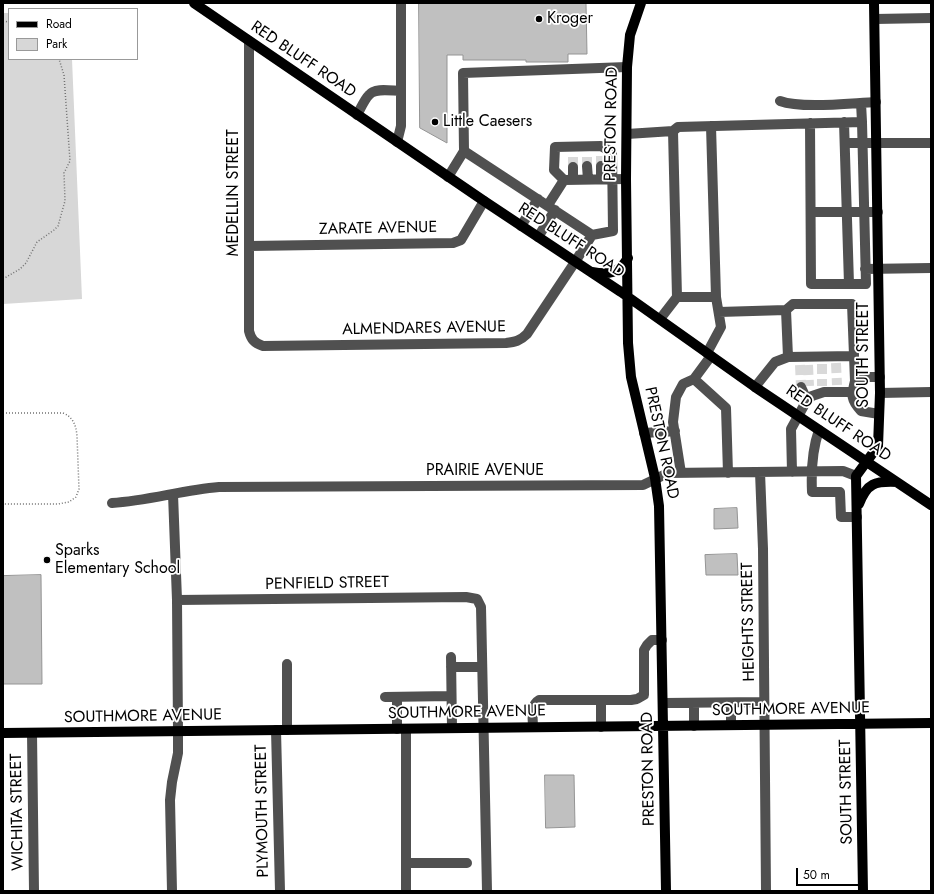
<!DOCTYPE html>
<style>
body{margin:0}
#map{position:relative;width:934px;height:894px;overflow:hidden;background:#fff;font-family:Jost,sans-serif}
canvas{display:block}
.frame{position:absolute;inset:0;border:4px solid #000;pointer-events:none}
.legend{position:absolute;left:8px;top:8px;width:130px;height:52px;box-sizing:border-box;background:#fff;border:1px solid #999;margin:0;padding:5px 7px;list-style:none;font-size:12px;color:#000}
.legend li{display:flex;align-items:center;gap:8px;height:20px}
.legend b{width:20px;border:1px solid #999}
.scale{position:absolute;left:796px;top:868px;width:66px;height:18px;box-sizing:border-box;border:2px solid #000;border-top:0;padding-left:5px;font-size:12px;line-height:14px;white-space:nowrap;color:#000;-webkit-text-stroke:3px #fff;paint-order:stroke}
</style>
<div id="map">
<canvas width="934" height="894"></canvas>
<div class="frame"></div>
<ul class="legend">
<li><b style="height:5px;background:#000"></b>Road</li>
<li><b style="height:11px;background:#d7d7d7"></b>Park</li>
</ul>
<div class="scale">50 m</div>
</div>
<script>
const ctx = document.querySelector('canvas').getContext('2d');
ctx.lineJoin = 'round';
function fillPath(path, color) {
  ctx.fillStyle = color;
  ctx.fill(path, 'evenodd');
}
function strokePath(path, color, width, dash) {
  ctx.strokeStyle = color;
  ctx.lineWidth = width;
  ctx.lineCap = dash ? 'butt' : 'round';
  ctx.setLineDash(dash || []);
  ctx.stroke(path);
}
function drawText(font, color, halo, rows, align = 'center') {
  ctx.font = font + ' Jost,sans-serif';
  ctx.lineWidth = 3.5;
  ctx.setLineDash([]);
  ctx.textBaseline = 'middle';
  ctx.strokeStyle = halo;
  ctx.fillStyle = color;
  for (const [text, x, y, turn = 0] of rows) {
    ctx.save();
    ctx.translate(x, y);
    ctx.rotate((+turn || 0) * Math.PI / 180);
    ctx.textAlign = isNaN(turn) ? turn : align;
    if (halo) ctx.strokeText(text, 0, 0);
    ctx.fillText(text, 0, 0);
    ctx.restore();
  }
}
fillPath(new Path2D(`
 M 3,13 L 9,13 L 9,59 L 72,59 L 82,299 L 3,304 Z`), '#d7d7d7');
const building = new Path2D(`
 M 419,3 L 586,3 L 587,54 L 568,54 L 568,62 L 526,62 L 526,60 L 463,60 L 463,55 L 447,55 L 447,143 L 420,128 Z
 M 737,508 L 738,528 L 714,529 L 714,509 Z
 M 737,554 L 738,575 L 706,575 L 705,555 Z
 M 41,575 L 42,684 L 3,684 L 3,576 Z
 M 545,775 L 574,775 L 575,827 L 546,828 Z`);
fillPath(building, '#c0c0c0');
strokePath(building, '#949494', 1);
strokePath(new Path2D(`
 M 601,156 L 601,166
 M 573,157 L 573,167
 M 587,157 L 587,166
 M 836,363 L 837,385
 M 822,364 L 822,386
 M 800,365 L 801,387
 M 808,365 L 809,386`), '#d9d9d9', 10, [10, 5]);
strokePath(new Path2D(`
 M 3,21 L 9,22
 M 3,279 L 20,269 L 26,263 L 37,242 L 54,230 L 58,226 L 65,201 L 64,173 L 70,161 L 64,75 L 59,59
 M 3,413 L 63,413 C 73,417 76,425 77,436 L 79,489 L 76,497 L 69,502 L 58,504 L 3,504`), '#727272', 1.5, [1, 2]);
strokePath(new Path2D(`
 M 875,19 L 931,18
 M 249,41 L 249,331 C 251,339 254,343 263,346 L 506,343 C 515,342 520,341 527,334 L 575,262 L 592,235 L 613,231 L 612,152 L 601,146 L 555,147 L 554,170 L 564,180
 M 780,101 C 802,109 851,103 876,102
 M 861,103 L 862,122
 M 357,115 C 361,108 364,100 369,95 C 375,87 392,91 401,91
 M 844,122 L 849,284
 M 673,131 L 677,297 L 716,297
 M 627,134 L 673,131 L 678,127 L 862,122 L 866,284 L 811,284 L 810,123
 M 397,142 L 401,126 L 401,3
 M 845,143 L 931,143
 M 587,166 L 588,179
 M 601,166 L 601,179
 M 573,167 L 573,180
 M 448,177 L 464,151
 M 548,205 L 564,180 L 626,179
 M 811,212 L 878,212
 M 521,226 L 538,199
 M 592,235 L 464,151 L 463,73 L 627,67
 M 538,237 L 555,210
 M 249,246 L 453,243 L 461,240 L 484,201
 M 865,269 L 931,268
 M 786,310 L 793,304 L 852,304 L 855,381
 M 719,312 L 786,310 L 788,357 L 854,356
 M 660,319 L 677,297
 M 707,353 L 721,327 L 716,297 L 711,126
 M 694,379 L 726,408 L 728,473
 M 755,387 L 775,362 L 788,357
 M 801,387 L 807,400
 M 880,393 L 931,392
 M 879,414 L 861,411 C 851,400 851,396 855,381 L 861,377 L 880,377
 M 819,430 C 812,450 811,470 812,492 L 840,492 L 841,517 L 857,517
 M 644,433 L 675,431
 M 760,472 L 763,549 L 766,891
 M 792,472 L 791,429 L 807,400 L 812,396 L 824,392 L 852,392
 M 681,473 L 673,422 L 676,397 L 683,384 L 694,379 L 711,356
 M 112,503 C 148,501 182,490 219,487 L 643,485 L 668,473 L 843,471 L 856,476
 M 177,600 L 466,597 L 477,599 L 481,607 L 487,891
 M 451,657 L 452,728
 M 451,667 L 482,667
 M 385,697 L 451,696
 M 397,697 L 397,729
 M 601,700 L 601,727
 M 664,703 L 764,702
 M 731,703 L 731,725
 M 694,726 L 694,703
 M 533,727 C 533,719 530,705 539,700 L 631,700 L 637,699 L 644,695 L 644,650 L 647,645 L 652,640 L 662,640
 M 406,729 L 406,891
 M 276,730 L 280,891
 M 287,730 L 287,664
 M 32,733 L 34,891
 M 406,863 L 467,863
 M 172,891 L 170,800 L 172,782 L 178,753 L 178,732 L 177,600 L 173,494`), '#505050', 10);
strokePath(new Path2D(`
 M 194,3 L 484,201 L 621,292 L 755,387 L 931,505
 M 641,3 L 630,35 L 627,67 L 626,179 L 628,343 L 631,377 L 655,478 L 659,506 L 666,891
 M 592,272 C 609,275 618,274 628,258
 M 859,504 C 867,483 875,481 897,482
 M 3,733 L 931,723
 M 863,891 L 856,476 L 878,446 L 880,393 L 874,3`), '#000', 10);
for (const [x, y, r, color] of [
 [539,19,4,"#000"],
 [435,122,4,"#000"],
 [47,560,4,"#000"]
]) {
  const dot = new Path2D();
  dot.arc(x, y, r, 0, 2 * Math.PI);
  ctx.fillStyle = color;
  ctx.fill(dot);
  strokePath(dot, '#fff', 1.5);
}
drawText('16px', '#000', '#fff', [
 ["Kroger",547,19],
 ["Little Caesers",443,122],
 ["Sparks",55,551],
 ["Elementary School",55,569]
], 'left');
drawText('16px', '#000', '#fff', [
 ["RED BLUFF ROAD",303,60,34],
 ["PRESTON ROAD",612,124,-89],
 ["MEDELLIN STREET",234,193,-90],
 ["ZARATE AVENUE",378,229,-1],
 ["RED BLUFF ROAD",571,241,33],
 ["ALMENDARES AVENUE",424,329,-1],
 ["SOUTH STREET",864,355,-90],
 ["RED BLUFF ROAD",838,424,34],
 ["PRESTON ROAD",661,443,78],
 ["PRAIRIE AVENUE",485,471],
 ["PENFIELD STREET",327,584,-1],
 ["HEIGHTS STREET",749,622,-91],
 ["SOUTHMORE AVENUE",791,710,-1],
 ["SOUTHMORE AVENUE",467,713,-1],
 ["SOUTHMORE AVENUE",143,717,-1],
 ["PRESTON ROAD",649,769,-91],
 ["SOUTH STREET",847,792,-91],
 ["PLYMOUTH STREET",263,811,-91],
 ["WICHITA STREET",18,812,-91]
]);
</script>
